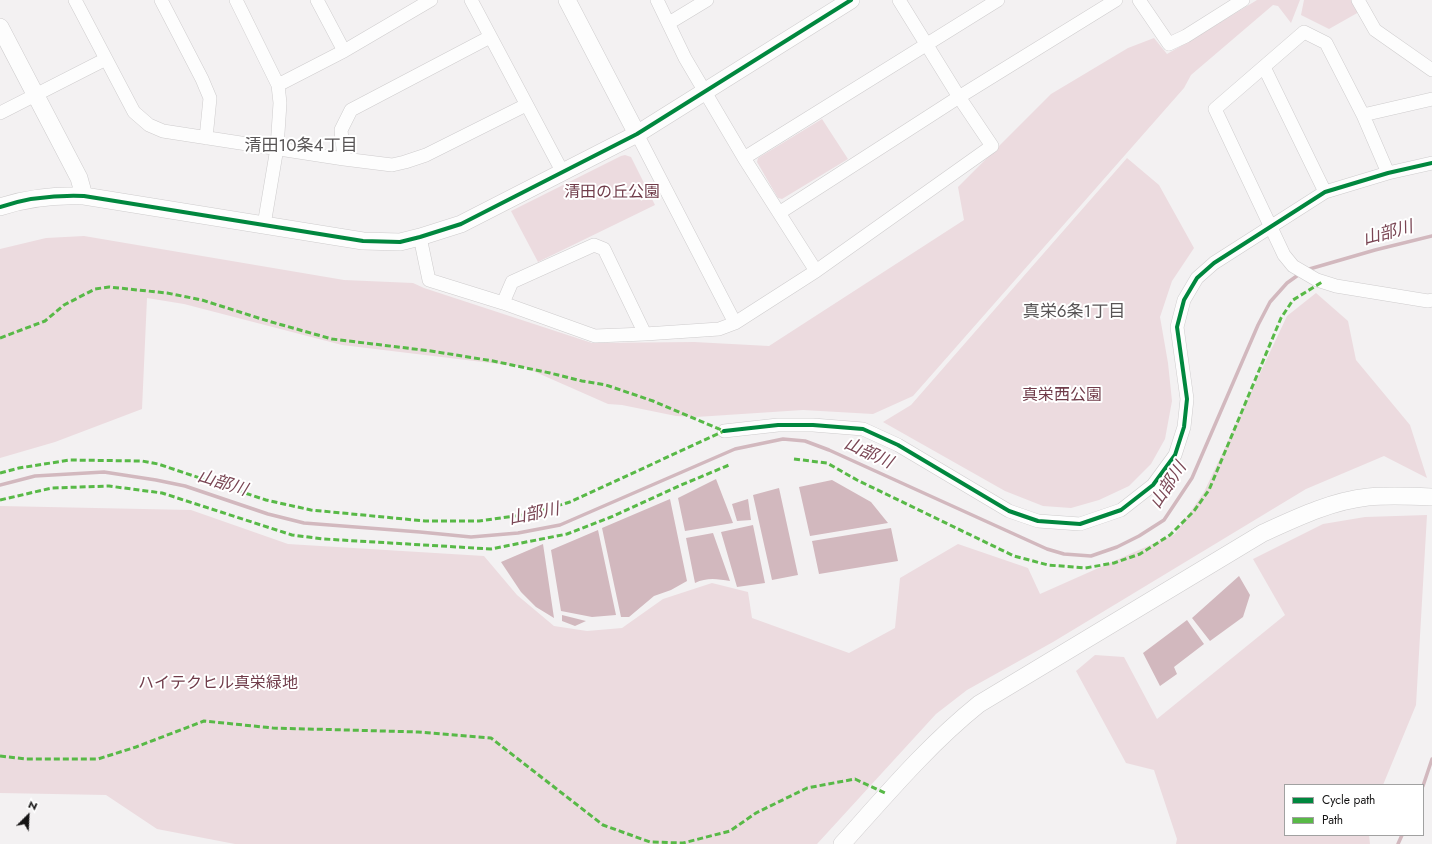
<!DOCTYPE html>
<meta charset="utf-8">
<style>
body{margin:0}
#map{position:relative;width:1432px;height:844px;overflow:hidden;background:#f3f1f2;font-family:Jost,sans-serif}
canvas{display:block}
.legend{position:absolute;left:1284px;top:784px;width:140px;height:52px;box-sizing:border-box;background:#fff;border:1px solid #a1a1a1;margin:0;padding:5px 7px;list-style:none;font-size:12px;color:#141313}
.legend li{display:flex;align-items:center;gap:8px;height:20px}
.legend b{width:20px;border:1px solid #a1a1a1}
.north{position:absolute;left:8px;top:796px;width:40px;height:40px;-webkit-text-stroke:3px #fff;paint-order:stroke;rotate:24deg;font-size:11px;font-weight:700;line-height:16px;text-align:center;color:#141313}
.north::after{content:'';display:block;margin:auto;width:14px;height:18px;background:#141313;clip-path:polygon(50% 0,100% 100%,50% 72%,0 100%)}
</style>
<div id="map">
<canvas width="1432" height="844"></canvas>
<ul class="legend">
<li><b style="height:5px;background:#00873e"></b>Cycle path</li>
<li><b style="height:5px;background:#58b947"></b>Path</li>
</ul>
<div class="north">N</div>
</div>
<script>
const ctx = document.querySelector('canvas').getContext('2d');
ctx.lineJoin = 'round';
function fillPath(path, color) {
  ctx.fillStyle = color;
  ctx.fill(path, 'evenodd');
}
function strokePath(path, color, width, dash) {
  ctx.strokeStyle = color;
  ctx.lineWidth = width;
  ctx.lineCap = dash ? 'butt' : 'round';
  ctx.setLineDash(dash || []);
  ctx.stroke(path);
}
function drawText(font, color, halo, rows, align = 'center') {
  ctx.font = font + ' Jost,"Noto Sans JP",sans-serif';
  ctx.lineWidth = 4;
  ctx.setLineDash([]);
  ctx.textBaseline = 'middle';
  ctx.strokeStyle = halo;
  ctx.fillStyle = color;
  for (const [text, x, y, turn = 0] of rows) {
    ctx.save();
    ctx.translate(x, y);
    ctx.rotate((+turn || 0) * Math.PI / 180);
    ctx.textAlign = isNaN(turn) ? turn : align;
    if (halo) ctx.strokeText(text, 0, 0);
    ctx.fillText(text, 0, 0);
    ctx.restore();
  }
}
fillPath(new Path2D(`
 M 1257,0 L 1300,0 L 1291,23 L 1278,6 L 1273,5 L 1191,75 L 1184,88 L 913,396 L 873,414 L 803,410 L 696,417 L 676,416 L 622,405 L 608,404 L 524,367 L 342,345 L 184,304 L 147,298 L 142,409 L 55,442 L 0,458 L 0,249 L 46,238 L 84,236 L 344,280 L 413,283 L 424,288 L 592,343 L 694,342 L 769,346 L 964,220 L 958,187 L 1051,94 L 1128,48 L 1154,38 L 1167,54 L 1188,42 Z
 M 1304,0 L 1352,0 L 1359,12 L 1329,29 L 1301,15 Z
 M 822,119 L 848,159 L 782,199 L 778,198 L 757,162 L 758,158 Z
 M 625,155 L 631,157 L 655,205 L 538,262 L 511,211 L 621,156 Z
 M 1127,158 L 1159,185 L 1194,248 L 1172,281 L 1160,317 L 1168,363 L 1172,401 L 1165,439 L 1151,464 L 1129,486 L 1099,500 L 1071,508 L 1043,506 L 1005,491 L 883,422 L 911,405 Z
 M 1316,293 L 1348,321 L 1356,360 L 1410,425 L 1427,478 L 1384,456 L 1306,489 L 1053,642 L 967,690 L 936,714 L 817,844 L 235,844 L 157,829 L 106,795 L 0,793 L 0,506 L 191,510 L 288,544 L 484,556 L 517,595 L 554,626 L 587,631 L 622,628 L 663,599 L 712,583 L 748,592 L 752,618 L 849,653 L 895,628 L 900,578 L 958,544 L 1028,568 L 1040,594 L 1175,534 L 1204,492 L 1287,316 Z
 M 1427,515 L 1416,705 L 1383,785 L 1285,785 L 1285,835 L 1369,835 L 1370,844 L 1176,844 L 1177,839 L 1154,770 L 1126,763 L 1076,671 L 1095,655 L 1124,657 L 1157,719 L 1285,615 L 1253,559 L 1323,524 L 1365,517 Z`), '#ecdbdf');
fillPath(new Path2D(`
 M 716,479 L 733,523 L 685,531 L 678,498 Z
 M 832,480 L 871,502 L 888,523 L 810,536 L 799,487 Z
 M 779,488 L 798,575 L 772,580 L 753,495 Z
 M 670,499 L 687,581 L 671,590 L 654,596 L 629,617 L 621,617 L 602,528 Z
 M 748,499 L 751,520 L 737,521 L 732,504 Z
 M 753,525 L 765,583 L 737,587 L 721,532 Z
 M 891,528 L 898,561 L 819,574 L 812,541 Z
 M 598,530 L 616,615 L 592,617 L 561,611 L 551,550 Z
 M 713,533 L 730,581 C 718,579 707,577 695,583 L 686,538 Z
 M 543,544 L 554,618 L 536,607 L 521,592 L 501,562 Z
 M 1239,576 L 1250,595 L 1243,617 L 1210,641 L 1192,618 Z
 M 562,615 L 586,621 L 575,626 L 562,621 Z
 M 1187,620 L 1204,644 L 1174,667 L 1177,674 L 1160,686 L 1143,653 Z`), '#d2b8be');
strokePath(new Path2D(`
 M 1306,270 L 1375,250 L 1432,236
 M 0,485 L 35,476 L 104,472 L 156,480 L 185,486 L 268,514 L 304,523 L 420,532 L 471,537 L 518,533 L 560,525 L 735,449 L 783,439 L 805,441 L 829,450 L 1047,549 L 1064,554 L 1091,556 L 1117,547 L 1139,536 L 1164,520 L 1192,478 L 1258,325 L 1270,302 L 1287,283 L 1301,273
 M 1423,786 L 1432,759
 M 1398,844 L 1402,835`), '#d2b8be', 3.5);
const minor = new Path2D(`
 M 75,0 L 134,112 L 149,125 L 163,131 L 344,159 L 392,165 L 405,162 L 426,155 L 526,105
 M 161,0 L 202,79 L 210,98 L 206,138
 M 236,0 L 278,85 L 280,103 L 277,148 L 264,225
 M 317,0 L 344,51
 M 471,0 L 562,171
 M 657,0 L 685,58 L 744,158 L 816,271
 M 1139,0 L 1169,44 L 1186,36 L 1243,0
 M 1358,0 L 1375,30 L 1432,70
 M 669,23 L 707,0
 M 1264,67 L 1325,192
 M 278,85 L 344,51 L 431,0
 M 0,113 L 106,59
 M 1363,115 L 1432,99
 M 637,134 L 735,323
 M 744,158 L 998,0
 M 344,159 L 341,130 L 351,110 L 490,37
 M 1388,173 L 1363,115 L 1326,43 L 1304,32 L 1215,109 L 1284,255 L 1293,266 L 1317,280 L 1336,286 L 1428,301 L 1432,300
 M 779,213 L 959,97 L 1116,0
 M 420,237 L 429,280 L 503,303 L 595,336 L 645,334 L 719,329 L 735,323 L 816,271 L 992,146 L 959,97 L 899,0
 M 503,303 L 512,282 L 594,245 L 604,249 L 645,334
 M 724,431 L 778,425 L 813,425 L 863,429 L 898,445 L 1009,511 L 1038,521 L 1080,524 L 1121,510 L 1153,485 L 1175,455 L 1184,427 L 1187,399 L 1177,327 L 1184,300 L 1197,278 L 1214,263 L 1325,192 L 1388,173 L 1432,163`);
const tertiary = new Path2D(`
 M 567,0 L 637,134
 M 0,27 L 79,178 L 84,196
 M 0,207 C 27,198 56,195 84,196 L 363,241 L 400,242 L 420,237 L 461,224 L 637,134 L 851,0
 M 842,844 C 886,795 928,745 979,704 L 1263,533 C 1296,518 1331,501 1368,497 C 1389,495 1410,496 1432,497`);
strokePath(minor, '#cecccd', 14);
strokePath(tertiary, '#cecccd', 18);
strokePath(minor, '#fdfdfd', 13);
strokePath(tertiary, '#fdfdfd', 17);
strokePath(new Path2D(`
 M 0,338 L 45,321 L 64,305 L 95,289 L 109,287 L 167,293 L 202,300 L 268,321 L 332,339 L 431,351 L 493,361 L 550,373 L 582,381 L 606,385 L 653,401 L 724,431
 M 794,459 L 827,463 L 857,480 L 1014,556 L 1048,565 L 1085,568 L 1114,563 L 1140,554 L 1170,535 L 1194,511 L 1209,490 L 1281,318 L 1293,300 L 1322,282
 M 0,473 L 19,468 L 70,460 L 142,461 L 158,464 L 266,500 L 311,510 L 425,521 L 479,521 L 530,514 L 570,502 L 724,431
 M 0,500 L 52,488 L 109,486 L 162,493 L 292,535 L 324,539 L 491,549 L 567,534 L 611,517 L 679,486 L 729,465
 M 0,756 L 26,759 L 98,759 L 136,747 L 204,721 L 273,728 L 418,732 L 491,738 L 603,825 L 650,842 L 683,843 L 730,831 L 756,813 L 807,788 L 855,779 L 887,794`), '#58b947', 3, [6, 3]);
strokePath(new Path2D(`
 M 0,207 C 27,198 56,195 84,196 L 363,241 L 400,242 L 420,237 L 461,224 L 637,134 L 851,0
 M 724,431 L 778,425 L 813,425 L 863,429 L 898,445 L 1009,511 L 1038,521 L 1080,524 L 1121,510 L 1153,485 L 1175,455 L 1184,427 L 1187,399 L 1177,327 L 1184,300 L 1197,278 L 1214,263 L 1325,192 L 1388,173 L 1432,163`), '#00873e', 4);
drawText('16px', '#703c4a', '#fff', [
 ["清田の丘公園",612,193],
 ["真栄西公園",1062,396],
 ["ハイテクヒル真栄緑地",218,684]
]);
drawText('17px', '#585556', '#fff', [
 ["清田10条4丁目",301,147],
 ["真栄6条1丁目",1074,313]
]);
drawText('italic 17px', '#7a4654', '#fff', [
 ["山部川",1388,234,-15],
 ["山部川",868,454,24],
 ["山部川",222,484,17],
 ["山部川",1169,486,-57],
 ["山部川",534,515,-12]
]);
</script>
